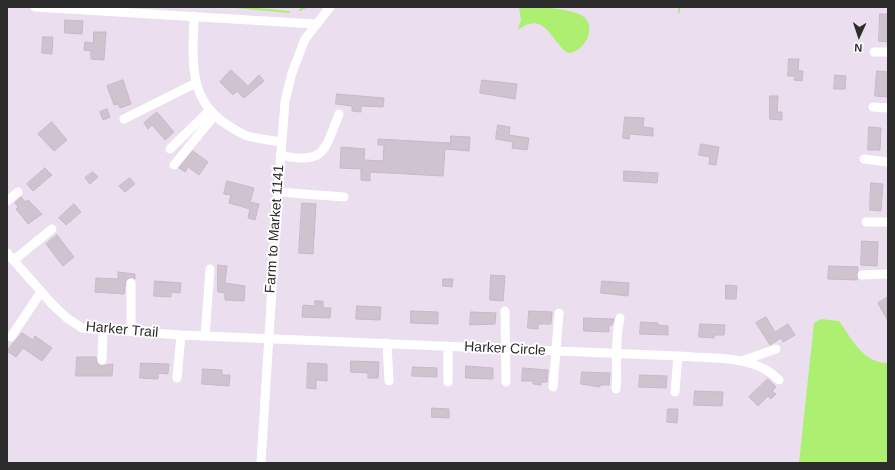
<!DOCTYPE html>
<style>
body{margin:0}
#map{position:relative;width:895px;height:470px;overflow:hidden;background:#ebdeee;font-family:Arial,sans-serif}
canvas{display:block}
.frame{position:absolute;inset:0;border:8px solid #2c2c2c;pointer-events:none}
.north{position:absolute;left:839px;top:16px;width:40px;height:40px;-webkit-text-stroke:3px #fff;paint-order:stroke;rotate:183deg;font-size:11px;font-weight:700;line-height:16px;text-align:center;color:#2c2c2c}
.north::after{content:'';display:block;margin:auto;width:14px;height:18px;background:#2c2c2c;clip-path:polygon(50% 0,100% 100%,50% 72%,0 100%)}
</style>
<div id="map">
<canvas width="895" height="470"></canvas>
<div class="frame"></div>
<div class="north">N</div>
</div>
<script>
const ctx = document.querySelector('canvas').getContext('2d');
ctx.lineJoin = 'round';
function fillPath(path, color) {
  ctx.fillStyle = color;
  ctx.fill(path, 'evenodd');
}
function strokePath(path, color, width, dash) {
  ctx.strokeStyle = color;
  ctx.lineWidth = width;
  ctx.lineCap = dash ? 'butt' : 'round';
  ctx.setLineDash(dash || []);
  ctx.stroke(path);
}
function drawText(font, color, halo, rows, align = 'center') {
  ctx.font = font + ' Arial,sans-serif';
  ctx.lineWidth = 4;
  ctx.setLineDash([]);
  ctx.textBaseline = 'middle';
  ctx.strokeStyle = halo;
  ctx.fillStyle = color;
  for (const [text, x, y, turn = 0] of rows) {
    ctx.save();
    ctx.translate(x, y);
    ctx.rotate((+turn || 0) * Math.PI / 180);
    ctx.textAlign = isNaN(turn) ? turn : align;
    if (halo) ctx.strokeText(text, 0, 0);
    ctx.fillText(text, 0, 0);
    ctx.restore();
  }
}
fillPath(new Path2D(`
 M 519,7 C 538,7 564,7 581,15 C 599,24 585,53 568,53 C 551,42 545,9 518,30 L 521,20 Z
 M 821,319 L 839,321 C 851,338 864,364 888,363 L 888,463 L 799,463 L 814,323 Z`), '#adf071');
strokePath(new Path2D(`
 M 236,7 L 289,12
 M 300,10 L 306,7
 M 679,12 L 679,7`), '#adf071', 2);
const building = new Path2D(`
 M 880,14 L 888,14 L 888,42 L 879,41 Z
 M 65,20 L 83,21 L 82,34 L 65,33 Z
 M 94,32 L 106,32 L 104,60 L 91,59 L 91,51 L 84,50 L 85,42 L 93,43 Z
 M 43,37 L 53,37 L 52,54 L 42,53 Z
 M 789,59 L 799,59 L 798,71 L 803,71 L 802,81 L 794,80 L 795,76 L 788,76 Z
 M 231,70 L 248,86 L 259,75 L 264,81 L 244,98 L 237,91 L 233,95 L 220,82 Z
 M 877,71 L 888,72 L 888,97 L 875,96 Z
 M 835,75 L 846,76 L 845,89 L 834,89 Z
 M 123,80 L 131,104 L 120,108 L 118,104 L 114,105 L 107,86 Z
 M 482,80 L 517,84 L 515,99 L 480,93 Z
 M 337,94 L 384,98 L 383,107 L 361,106 L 361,112 L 352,111 L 352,106 L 336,104 Z
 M 770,96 L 778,96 L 777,112 L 782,112 L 782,120 L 770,119 Z
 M 107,109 L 110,117 L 103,120 L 100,112 Z
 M 157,112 L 174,132 L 165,140 L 152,125 L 148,129 L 144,123 Z
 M 625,117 L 644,118 L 643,127 L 653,128 L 653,136 L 630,134 L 629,139 L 623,138 Z
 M 52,122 L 67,140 L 54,151 L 38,134 Z
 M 498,125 L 510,127 L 509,135 L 529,138 L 527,150 L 512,148 L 513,142 L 496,139 Z
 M 869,127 L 881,128 L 880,150 L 868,150 Z
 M 451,136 L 470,137 L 469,151 L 445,149 L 443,176 L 370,172 L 370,181 L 361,180 L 361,169 L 340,168 L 341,147 L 365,149 L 364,160 L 383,161 L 384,145 L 378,145 L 378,139 L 450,143 Z
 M 701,144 L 719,147 L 716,165 L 709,164 L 710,157 L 699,155 Z
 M 193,151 L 208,162 L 199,175 L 188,167 L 185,172 L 179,168 Z
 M 45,168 L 52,175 L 33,191 L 27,184 Z
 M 624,171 L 658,173 L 657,183 L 624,181 Z
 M 93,172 L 98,177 L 90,184 L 85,178 Z
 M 130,178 L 135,184 L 125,192 L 119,186 Z
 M 227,181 L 254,188 L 250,202 L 259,204 L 255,220 L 248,218 L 250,209 L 229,203 L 231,195 L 224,194 Z
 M 871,183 L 883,184 L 881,211 L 870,210 Z
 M 21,197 L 25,202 L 28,200 L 42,214 L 28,224 L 16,209 L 18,207 L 15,203 Z
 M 302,203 L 316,204 L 313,254 L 299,253 Z
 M 74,204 L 81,212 L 66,225 L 59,218 Z
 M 57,235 L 74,257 L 63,266 L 46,244 Z
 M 862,241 L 878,242 L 877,266 L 861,265 Z
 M 218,265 L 227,266 L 225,283 L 245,286 L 244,301 L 225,300 L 225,293 L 218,292 Z
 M 829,266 L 858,267 L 857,280 L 828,279 Z
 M 118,272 L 135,274 L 135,279 L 131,277 L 126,280 L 124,294 L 95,292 L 96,278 L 118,279 Z
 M 491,275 L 505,276 L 503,301 L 490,300 Z
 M 443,279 L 453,279 L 452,287 L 443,286 Z
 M 155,281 L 181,283 L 180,293 L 171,292 L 171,297 L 154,296 Z
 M 602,281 L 629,283 L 628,296 L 601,293 Z
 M 726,285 L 737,286 L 736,299 L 726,299 Z
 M 888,297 L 888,321 L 878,303 Z
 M 315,301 L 323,301 L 323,308 L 331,308 L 330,318 L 302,317 L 303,305 L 315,306 Z
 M 357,306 L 381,307 L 380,320 L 356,319 Z
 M 411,311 L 438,312 L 438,324 L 411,323 Z
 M 529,311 L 552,312 L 551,324 L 538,324 L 538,329 L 528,328 Z
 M 471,312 L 496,313 L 495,324 L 470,325 Z
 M 766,317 L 775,332 L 788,324 L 795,335 L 783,342 L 781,338 L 770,345 L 756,323 Z
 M 584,318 L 614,319 L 612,325 L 609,325 L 609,332 L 584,331 Z
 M 641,322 L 658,323 L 658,325 L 668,326 L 668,335 L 640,334 Z
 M 700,324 L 725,325 L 724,335 L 714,335 L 714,338 L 699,337 Z
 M 22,333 L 33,340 L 35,336 L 52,348 L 42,361 L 23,348 L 16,357 L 7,351 Z
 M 77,357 L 96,357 L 97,363 L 101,366 L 113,364 L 112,376 L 76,376 Z
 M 351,361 L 379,362 L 378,378 L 368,378 L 368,373 L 351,372 Z
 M 141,363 L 169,364 L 168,374 L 158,373 L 158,379 L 140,378 Z
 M 308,363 L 327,364 L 327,381 L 316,380 L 316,389 L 307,388 Z
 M 466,366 L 493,368 L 493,379 L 466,378 Z
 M 413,367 L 437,368 L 437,377 L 412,376 Z
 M 523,368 L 548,370 L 547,382 L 541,382 L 541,385 L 533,384 L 533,381 L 522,381 Z
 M 203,369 L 222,370 L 222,375 L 230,375 L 229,386 L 202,384 Z
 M 582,372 L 610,373 L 609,385 L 600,385 L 600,387 L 581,384 Z
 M 640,375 L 667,376 L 666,388 L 639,387 Z
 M 768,379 L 776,387 L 772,391 L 776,394 L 771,399 L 768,396 L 758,406 L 749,397 Z
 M 695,391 L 723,392 L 722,406 L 694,405 Z
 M 432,408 L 449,409 L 449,418 L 432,417 Z
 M 668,409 L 678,409 L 677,423 L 667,422 Z`);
fillPath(building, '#cfc3d0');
strokePath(building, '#c8b8c9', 1);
strokePath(new Path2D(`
 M 35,7 L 315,24
 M 194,16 C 193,57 187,99 226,124 C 233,128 240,134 248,136 C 258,139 270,140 281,142
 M 874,52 L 888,52
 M 873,107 L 888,108
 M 124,119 L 196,83
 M 170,149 L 210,110
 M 280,155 C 325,166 325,149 339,114
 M 864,159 L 888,162
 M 174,165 L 214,116
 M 278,192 L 344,197
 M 7,201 L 18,192
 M 866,222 L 888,222
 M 7,253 L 53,305 L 67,318 L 82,328 L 181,335 L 678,356 C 712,359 755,354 779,380
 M 14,260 L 52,229
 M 862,275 L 888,274
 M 131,283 L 131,331
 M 505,311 L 506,382
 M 205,336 L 210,269
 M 11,337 L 41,292
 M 387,343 L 389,381
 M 448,346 L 448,382
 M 102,360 L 103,329
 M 742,361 L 776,349
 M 177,378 L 181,335
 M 553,387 L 559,313
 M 616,389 C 618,365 614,342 620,318
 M 675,392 L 678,356
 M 261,463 L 278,192 L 285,101 L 292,73 L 305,39 L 330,7`), '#fff', 9);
drawText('14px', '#2c2c2c', '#fff', [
 ["Farm to Market 1141",275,229,-86],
 ["Harker Trail",122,330,5],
 ["Harker Circle",505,349,3]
]);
</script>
